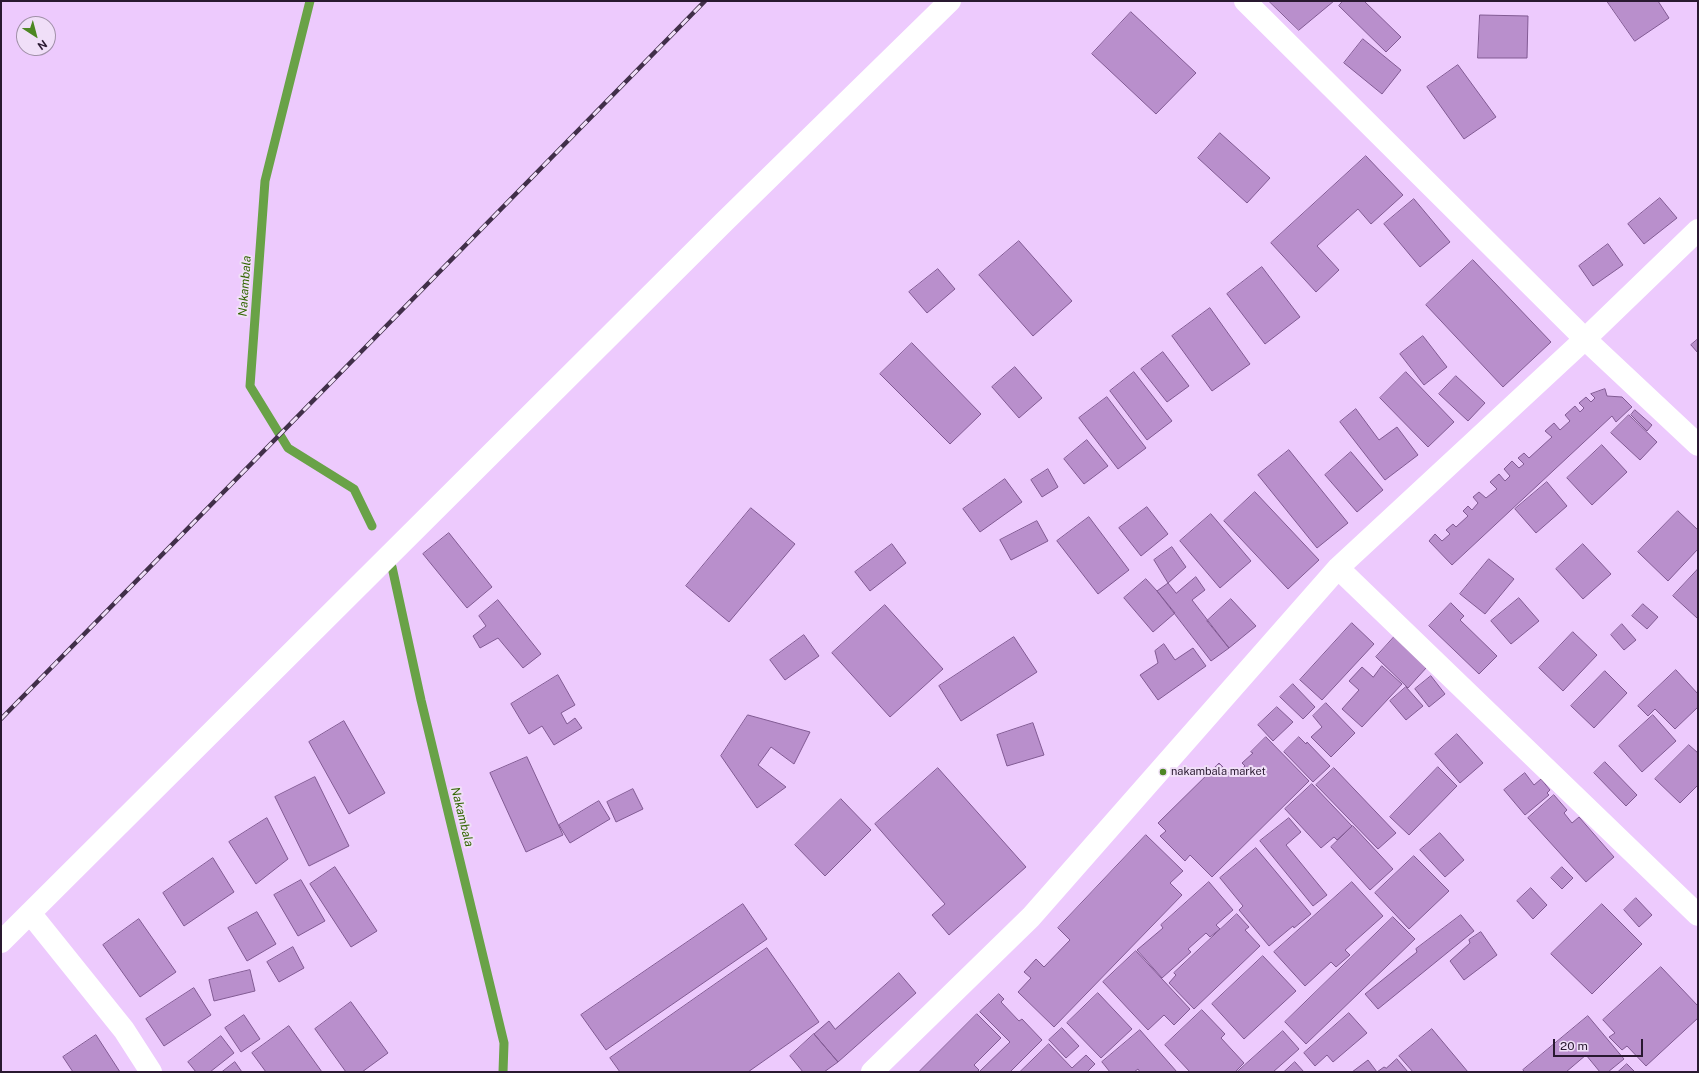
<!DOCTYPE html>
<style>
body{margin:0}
#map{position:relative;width:1699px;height:1073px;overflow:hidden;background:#edcafd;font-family:"Public Sans",sans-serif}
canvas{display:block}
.frame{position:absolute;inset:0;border:2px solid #291930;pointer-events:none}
.north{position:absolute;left:16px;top:16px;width:40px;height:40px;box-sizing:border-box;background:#f0dff8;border:1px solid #a090a8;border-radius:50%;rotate:144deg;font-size:11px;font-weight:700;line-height:16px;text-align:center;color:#291930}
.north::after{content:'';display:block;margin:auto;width:14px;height:18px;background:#4d8723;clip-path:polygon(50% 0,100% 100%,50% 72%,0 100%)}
.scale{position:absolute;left:1553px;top:1039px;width:90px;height:18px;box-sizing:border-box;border:2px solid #291930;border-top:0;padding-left:5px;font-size:12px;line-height:14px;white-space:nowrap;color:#291930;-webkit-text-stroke:3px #f0dff8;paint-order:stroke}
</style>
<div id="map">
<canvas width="1699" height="1073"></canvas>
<div class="frame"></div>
<div class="north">N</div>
<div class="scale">20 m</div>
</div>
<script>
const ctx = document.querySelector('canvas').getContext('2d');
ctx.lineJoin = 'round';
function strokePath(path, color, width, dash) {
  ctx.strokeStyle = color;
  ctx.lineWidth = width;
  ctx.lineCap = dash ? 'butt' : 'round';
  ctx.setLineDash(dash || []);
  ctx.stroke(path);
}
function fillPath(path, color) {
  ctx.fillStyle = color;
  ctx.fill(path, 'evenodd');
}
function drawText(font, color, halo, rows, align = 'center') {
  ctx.font = font + ' "Public Sans",sans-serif';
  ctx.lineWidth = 4;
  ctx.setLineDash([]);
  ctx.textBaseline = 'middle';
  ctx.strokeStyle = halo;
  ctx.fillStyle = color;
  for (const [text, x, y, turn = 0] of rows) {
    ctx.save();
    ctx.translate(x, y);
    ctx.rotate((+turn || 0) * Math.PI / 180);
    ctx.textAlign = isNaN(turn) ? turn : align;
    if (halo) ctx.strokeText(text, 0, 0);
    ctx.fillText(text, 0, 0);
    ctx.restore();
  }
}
strokePath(new Path2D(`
 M 310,1 L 265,181 L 250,386 L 288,448 L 354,489 L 372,526
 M 392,567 L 421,700 L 504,1043 L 503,1072`), '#69a247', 9);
const building = new Path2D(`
 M 1269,1 L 1334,1 L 1299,30 Z
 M 1343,1 L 1364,1 L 1401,37 L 1386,52 L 1339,6 Z
 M 1607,1 L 1658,1 L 1669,18 L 1635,41 Z
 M 1131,12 L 1196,73 L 1156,114 L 1092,54 Z
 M 1480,15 L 1528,16 L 1527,58 L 1478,58 Z
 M 1363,39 L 1401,70 L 1382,94 L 1344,63 Z
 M 1458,65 L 1496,117 L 1464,139 L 1427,87 Z
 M 1220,133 L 1270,178 L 1247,203 L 1198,158 Z
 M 1366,156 L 1403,195 L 1371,224 L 1358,209 L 1317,246 L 1339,270 L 1316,292 L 1271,243 Z
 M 1660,198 L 1677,218 L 1644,244 L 1628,224 Z
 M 1414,199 L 1450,242 L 1420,267 L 1384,224 Z
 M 1019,241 L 1072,301 L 1033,336 L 979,275 Z
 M 1608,244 L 1623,265 L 1593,286 L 1579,266 Z
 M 1473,260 L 1551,342 L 1503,387 L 1426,305 Z
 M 1262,267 L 1300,317 L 1265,344 L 1227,294 Z
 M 938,269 L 955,289 L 927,313 L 909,292 Z
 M 1210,308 L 1250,364 L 1212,391 L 1172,336 Z
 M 1423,336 L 1447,367 L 1424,385 L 1400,354 Z
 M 1698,339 L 1698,353 L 1691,345 Z
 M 912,343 L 981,414 L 950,444 L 880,374 Z
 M 1163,352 L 1189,386 L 1167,402 L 1141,369 Z
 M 1015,367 L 1042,398 L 1019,418 L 992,387 Z
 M 1134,372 L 1172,421 L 1147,440 L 1110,391 Z
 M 1406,372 L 1454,422 L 1428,447 L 1380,398 Z
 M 1456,376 L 1485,403 L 1468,421 L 1439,394 Z
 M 1605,389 L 1607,396 L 1622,397 L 1632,407 L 1616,422 L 1612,416 L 1452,565 L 1429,541 L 1435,534 L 1442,541 L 1450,534 L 1446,530 L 1453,524 L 1456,527 L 1468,516 L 1463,511 L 1468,506 L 1472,510 L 1478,503 L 1473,497 L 1479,492 L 1486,498 L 1497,489 L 1490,482 L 1499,474 L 1505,481 L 1510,476 L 1504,469 L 1512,461 L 1519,468 L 1524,464 L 1518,458 L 1524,453 L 1529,458 L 1552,437 L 1545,431 L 1554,423 L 1560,430 L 1570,421 L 1565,415 L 1575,406 L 1580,412 L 1584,408 L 1579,403 L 1586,397 L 1591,402 L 1595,398 L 1591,394 Z
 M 1107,397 L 1146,448 L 1118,469 L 1079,418 Z
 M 1356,409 L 1379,440 L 1397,427 L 1418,455 L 1385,480 L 1340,422 Z
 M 1635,410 L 1652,425 L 1647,431 L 1631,415 Z
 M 1629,415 L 1657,442 L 1640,460 L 1611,433 Z
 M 1087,440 L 1108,466 L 1084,484 L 1064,459 Z
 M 1602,445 L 1627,472 L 1592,505 L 1567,478 Z
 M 1289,450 L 1348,523 L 1317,548 L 1258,475 Z
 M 1351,452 L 1383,490 L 1357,512 L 1325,475 Z
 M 1048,469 L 1058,487 L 1042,497 L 1031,480 Z
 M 1005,479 L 1022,502 L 980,532 L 963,509 Z
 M 1547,482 L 1567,506 L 1536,533 L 1515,509 Z
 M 1255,492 L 1319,560 L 1288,589 L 1224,521 Z
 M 1147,507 L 1168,534 L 1141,556 L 1119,528 Z
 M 751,508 L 795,544 L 729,622 L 686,586 Z
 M 1678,511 L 1698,530 L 1698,549 L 1668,581 L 1638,552 Z
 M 1211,514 L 1251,561 L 1220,588 L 1180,541 Z
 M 1089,517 L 1129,570 L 1098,594 L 1057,541 Z
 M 1037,521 L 1048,541 L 1011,560 L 1000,540 Z
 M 449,533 L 492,587 L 467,608 L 423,554 Z
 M 892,544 L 906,563 L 870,591 L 855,572 Z
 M 1583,544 L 1611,574 L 1583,599 L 1556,569 Z
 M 1172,547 L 1186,567 L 1168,583 L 1154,560 Z
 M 1489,559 L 1514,579 L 1485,614 L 1460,594 Z
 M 1698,569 L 1698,616 L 1697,618 L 1673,596 Z
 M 1196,577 L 1205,590 L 1192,600 L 1229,648 L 1211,661 L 1157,591 L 1168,583 L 1176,593 Z
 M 1146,579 L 1157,591 L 1175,613 L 1153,632 L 1124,598 Z
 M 1519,598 L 1539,621 L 1511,644 L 1491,621 Z
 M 1231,599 L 1256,626 L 1229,648 L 1207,621 Z
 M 498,600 L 541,654 L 523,668 L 498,638 L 480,648 L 473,636 L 486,626 L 479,616 Z
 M 1451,603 L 1464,616 L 1460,620 L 1497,656 L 1479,674 L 1429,626 Z
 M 1643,604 L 1658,617 L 1647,629 L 1632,616 Z
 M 885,605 L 943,669 L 890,717 L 832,653 Z
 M 1352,623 L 1374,644 L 1322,700 L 1300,680 Z
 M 1622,624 L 1636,640 L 1624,650 L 1611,635 Z
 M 1573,632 L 1597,655 L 1563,691 L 1539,668 Z
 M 804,635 L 819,656 L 785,680 L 770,660 Z
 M 1395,636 L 1427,667 L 1408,688 L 1376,657 Z
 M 1014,637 L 1037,672 L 961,721 L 939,686 Z
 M 1164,644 L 1175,660 L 1193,648 L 1206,666 L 1158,700 L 1140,675 L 1158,663 L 1155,651 Z
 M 1382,666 L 1402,684 L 1362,727 L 1342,709 L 1359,690 L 1349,681 L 1362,667 L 1373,677 Z
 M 1676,670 L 1698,694 L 1698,707 L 1675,729 L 1655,709 L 1648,716 L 1638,706 Z
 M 1605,671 L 1627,693 L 1594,728 L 1571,706 Z
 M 558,675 L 575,705 L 561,713 L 567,724 L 575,718 L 582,728 L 554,745 L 542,726 L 529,734 L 511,704 Z
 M 1431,676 L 1445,694 L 1429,707 L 1415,689 Z
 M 1293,684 L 1315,707 L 1303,719 L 1280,697 Z
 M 1406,687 L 1423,706 L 1406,720 L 1390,701 Z
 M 1326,703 L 1355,733 L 1331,757 L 1311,737 L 1322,727 L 1313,716 Z
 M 1277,707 L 1293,722 L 1273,741 L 1258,725 Z
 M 748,715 L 810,732 L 794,764 L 771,747 L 758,765 L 786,787 L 757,808 L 721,756 Z
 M 1653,715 L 1676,741 L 1642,772 L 1619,746 Z
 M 344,721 L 385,793 L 349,814 L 309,742 Z
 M 1033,723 L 1044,755 L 1007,766 L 997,735 Z
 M 1457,734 L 1483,763 L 1460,783 L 1435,754 Z
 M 1266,737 L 1309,781 L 1212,877 L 1190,855 L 1185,861 L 1160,836 L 1166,831 L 1158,823 L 1219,763 L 1233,777 L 1245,766 L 1242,763 L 1253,753 L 1251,752 Z
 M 1299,737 L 1306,744 L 1307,742 L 1330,766 L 1313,782 L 1284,752 Z
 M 1689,745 L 1698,753 L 1698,785 L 1680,803 L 1655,779 Z
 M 527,757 L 563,835 L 526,852 L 490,773 Z
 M 1605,762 L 1637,795 L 1626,806 L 1594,773 Z
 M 1438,767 L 1457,786 L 1409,835 L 1390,817 Z
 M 938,768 L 1026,867 L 949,935 L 932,915 L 945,904 L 875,824 Z
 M 1334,768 L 1396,833 L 1378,849 L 1316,785 Z
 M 1525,773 L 1534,785 L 1541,779 L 1550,790 L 1547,793 L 1549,795 L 1525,815 L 1504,790 Z
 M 315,777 L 349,846 L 309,866 L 275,797 Z
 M 1312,784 L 1352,826 L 1337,840 L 1334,837 L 1321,848 L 1285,809 Z
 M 633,789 L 643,809 L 616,822 L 607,802 Z
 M 1554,795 L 1567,810 L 1564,813 L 1572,823 L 1579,817 L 1614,857 L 1586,882 L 1528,818 Z
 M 841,799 L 871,830 L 825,876 L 795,845 Z
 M 599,801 L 610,819 L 570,843 L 559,825 Z
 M 267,818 L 288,859 L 256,884 L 229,842 Z
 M 1289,818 L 1301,832 L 1286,845 L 1327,895 L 1313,906 L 1260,841 Z
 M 1353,826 L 1393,869 L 1370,890 L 1331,847 Z
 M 1440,833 L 1464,860 L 1445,877 L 1420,850 Z
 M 1146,835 L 1183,871 L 1170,883 L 1182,895 L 1054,1027 L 1018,992 L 1031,978 L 1024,972 L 1036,959 L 1044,967 L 1070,940 L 1058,928 Z
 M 1256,848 L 1311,914 L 1294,928 L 1293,926 L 1269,946 L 1239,910 L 1243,906 L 1220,878 Z
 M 1414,856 L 1449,891 L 1409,929 L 1375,893 Z
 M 213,858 L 234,892 L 184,926 L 163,893 Z
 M 335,867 L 377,931 L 351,947 L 310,884 Z
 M 1562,867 L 1573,878 L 1562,889 L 1551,878 Z
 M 301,880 L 325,921 L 298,936 L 274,895 Z
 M 1209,882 L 1233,910 L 1216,925 L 1220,929 L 1210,937 L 1206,933 L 1188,949 L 1191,952 L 1162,978 L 1137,950 L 1163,928 L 1161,925 Z
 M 1352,882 L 1383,916 L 1345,950 L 1350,955 L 1336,967 L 1331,962 L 1305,986 L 1274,952 Z
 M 1531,888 L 1547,905 L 1533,919 L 1517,901 Z
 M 1636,898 L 1652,915 L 1639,927 L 1624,910 Z
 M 743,904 L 767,939 L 606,1050 L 581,1015 Z
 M 1602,904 L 1642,944 L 1592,994 L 1551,954 Z
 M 257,912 L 276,944 L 247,961 L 228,928 Z
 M 1237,914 L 1249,927 L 1245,930 L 1260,946 L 1194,1009 L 1169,983 L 1176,975 L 1174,973 Z
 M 1461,915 L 1474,931 L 1378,1009 L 1365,994 L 1417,952 L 1416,949 Z
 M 1393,917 L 1415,939 L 1306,1044 L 1285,1022 Z
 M 139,919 L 176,972 L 140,997 L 103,945 Z
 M 1481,932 L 1497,955 L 1464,980 L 1450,961 L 1470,943 L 1469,940 Z
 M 293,947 L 304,968 L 279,982 L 267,962 Z
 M 767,948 L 819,1022 L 748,1072 L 620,1072 L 610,1058 Z
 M 1136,951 L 1190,1009 L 1174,1025 L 1164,1015 L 1148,1030 L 1103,982 Z
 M 1263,956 L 1296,991 L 1244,1039 L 1212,1004 Z
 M 1661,967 L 1698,1006 L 1698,1018 L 1646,1066 L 1627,1046 L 1622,1050 L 1609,1037 L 1615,1033 L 1603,1020 Z
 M 250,970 L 255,991 L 214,1001 L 209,980 Z
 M 899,973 L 916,993 L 838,1062 L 814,1034 L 829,1021 L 835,1029 Z
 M 194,988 L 211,1015 L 164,1046 L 146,1019 Z
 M 1098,993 L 1132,1029 L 1101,1058 L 1067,1023 Z
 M 999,994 L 1004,999 L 1001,1002 L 1019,1021 L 1022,1019 L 1042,1040 L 1010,1072 L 979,1072 L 1010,1042 L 980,1012 Z
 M 351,1002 L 388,1053 L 362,1072 L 346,1072 L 315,1029 Z
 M 1202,1010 L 1225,1034 L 1221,1038 L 1244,1063 L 1235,1072 L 1190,1072 L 1165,1045 Z
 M 1349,1013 L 1367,1033 L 1333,1062 L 1327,1055 L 1315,1066 L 1304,1053 Z
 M 977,1014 L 1001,1038 L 974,1065 L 979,1070 L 977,1072 L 919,1072 Z
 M 244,1015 L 260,1039 L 241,1052 L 225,1028 Z
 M 1588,1016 L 1624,1059 L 1608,1072 L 1600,1072 L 1586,1055 L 1566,1072 L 1525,1072 L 1523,1070 Z
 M 289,1026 L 322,1072 L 266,1072 L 252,1053 Z
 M 1062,1028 L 1079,1046 L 1066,1058 L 1049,1040 Z
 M 1432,1029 L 1468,1072 L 1413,1072 L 1399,1056 Z
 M 1140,1030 L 1177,1072 L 1140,1072 L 1138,1069 L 1134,1072 L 1110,1072 L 1102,1062 Z
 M 1283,1031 L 1299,1049 L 1273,1072 L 1237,1072 Z
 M 814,1034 L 838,1062 L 824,1072 L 803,1072 L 790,1056 Z
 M 96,1035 L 120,1072 L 73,1072 L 63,1057 Z
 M 221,1036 L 234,1053 L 210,1072 L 196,1072 L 188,1062 Z
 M 1049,1044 L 1072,1068 L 1086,1055 L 1095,1064 L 1087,1072 L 1020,1072 Z
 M 1397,1059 L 1408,1072 L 1352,1072 L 1368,1060 L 1377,1072 L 1384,1067 L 1386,1068 Z
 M 235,1062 L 242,1072 L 222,1072 Z
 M 1295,1062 L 1304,1072 L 1284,1072 Z
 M 1627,1064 L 1635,1072 L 1618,1072 Z`);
fillPath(building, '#b98fcc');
strokePath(building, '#815a93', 1);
strokePath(new Path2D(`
 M 1245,1 L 1585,339 L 1698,445
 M 1338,568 L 1698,915
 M 30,913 L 124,1030 L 151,1072
 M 1,942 L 724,222 L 950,1
 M 872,1072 L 1031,917 L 1338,568 L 1585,339 L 1698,230`), '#fff', 22);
const rail = new Path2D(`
 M 1,719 L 705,1`);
strokePath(rail, '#412f49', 4.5);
strokePath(rail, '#f0dff8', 3, [9]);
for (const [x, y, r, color] of [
 [1163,772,4,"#4d8723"]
]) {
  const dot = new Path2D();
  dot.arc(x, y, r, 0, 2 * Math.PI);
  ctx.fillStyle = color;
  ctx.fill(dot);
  strokePath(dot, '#f0dff8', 1.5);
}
drawText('11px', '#291930', '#f0dff8', [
 ["nakambala market",1171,772]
], 'left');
drawText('italic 12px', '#326600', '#f0dff8', [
 ["Nakambala",245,286,-86],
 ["Nakambala",462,817,76]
]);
</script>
